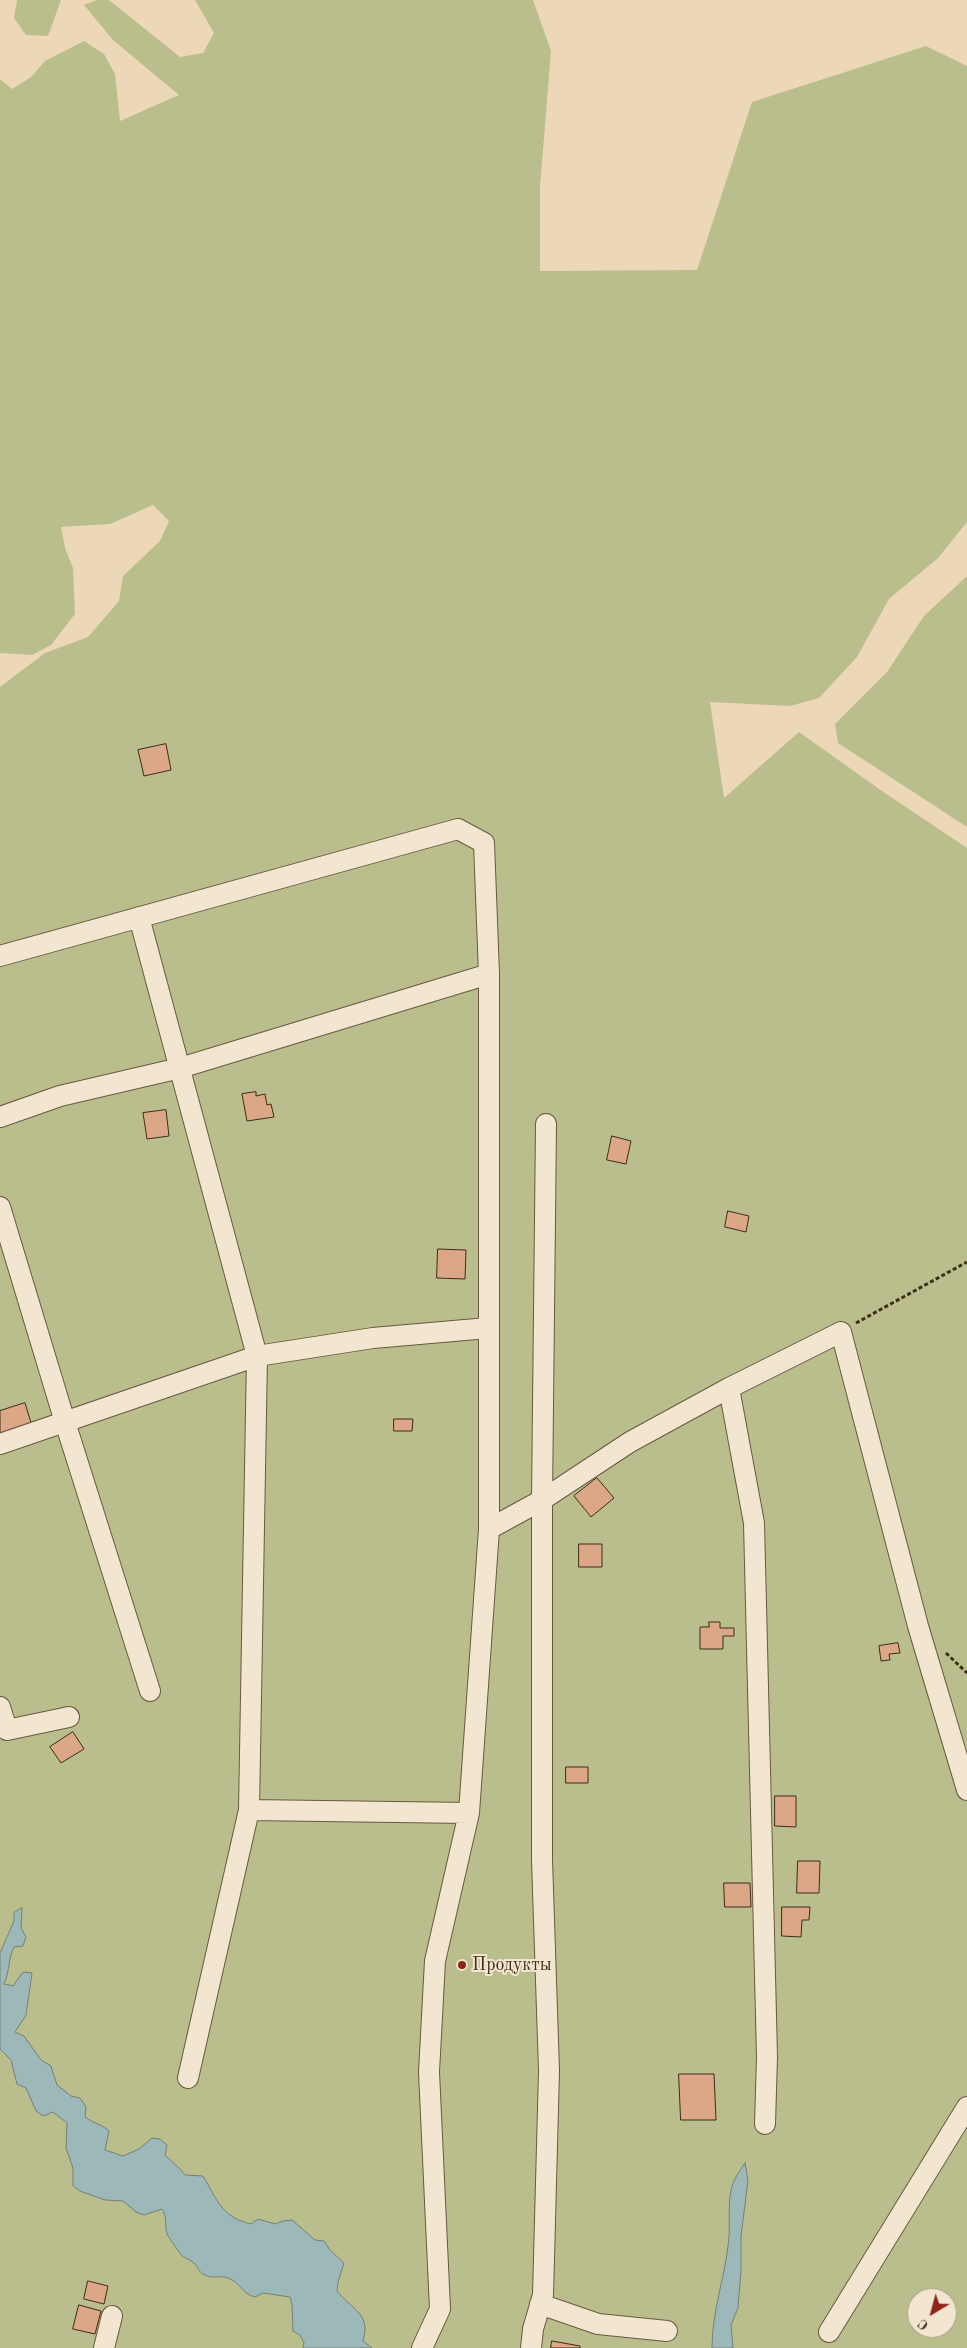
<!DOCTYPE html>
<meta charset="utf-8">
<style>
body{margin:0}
#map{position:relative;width:967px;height:2348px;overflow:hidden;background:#ecd8b7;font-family:"Old Standard TT",serif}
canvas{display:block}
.north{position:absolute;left:907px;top:2288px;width:50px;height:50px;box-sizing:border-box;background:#f3e6d0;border:1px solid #ab9c86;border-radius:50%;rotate:217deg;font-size:14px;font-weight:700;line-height:20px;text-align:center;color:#3e2d18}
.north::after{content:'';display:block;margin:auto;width:18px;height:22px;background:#8f2418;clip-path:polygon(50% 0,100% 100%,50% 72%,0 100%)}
</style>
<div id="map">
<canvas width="967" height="2348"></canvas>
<div class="north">С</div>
</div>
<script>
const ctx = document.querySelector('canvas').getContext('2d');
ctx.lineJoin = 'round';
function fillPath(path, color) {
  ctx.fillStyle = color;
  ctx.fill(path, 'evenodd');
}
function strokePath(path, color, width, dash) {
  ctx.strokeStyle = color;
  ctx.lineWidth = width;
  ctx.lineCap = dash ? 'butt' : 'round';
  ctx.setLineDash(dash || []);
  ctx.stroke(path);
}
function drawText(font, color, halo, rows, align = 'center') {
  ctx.font = font + ' "Old Standard TT",serif';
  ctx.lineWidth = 4;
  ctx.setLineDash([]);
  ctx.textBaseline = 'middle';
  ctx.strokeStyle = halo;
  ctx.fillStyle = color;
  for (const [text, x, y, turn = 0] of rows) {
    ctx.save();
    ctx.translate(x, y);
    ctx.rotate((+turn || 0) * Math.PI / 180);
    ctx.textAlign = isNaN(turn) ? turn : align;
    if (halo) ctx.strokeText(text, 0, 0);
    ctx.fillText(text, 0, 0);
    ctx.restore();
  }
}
fillPath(new Path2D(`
 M 17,0 L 61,0 L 48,36 L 26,35 L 14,18 Z
 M 97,0 L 109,0 L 180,57 L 203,53 L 214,33 L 195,0 L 533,0 L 551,51 L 540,187 L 540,271 L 697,270 L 752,102 L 926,46 L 967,66 L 967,522 L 938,558 L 889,599 L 857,657 L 819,698 L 790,706 L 710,702 L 724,798 L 799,732 L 882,791 L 967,848 L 967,2348 L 0,2348 L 0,687 L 45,653 L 88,637 L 119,601 L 123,576 L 160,541 L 169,521 L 153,505 L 110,524 L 61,527 L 65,548 L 73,568 L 75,614 L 51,645 L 32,655 L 0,653 L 0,79 L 12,89 L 31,77 L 45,61 L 84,41 L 104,54 L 115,74 L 120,121 L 179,95 L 113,40 L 84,5 ZM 917,2298 L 947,2298 L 947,2328 L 917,2328 Z
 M 967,576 L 967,827 L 838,743 L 835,724 L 887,672 L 924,616 Z`), '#babe8d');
const water = new Path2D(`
 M 22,1908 L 21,1928 L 26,1937 L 23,1946 L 14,1947 C 8,1959 10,1971 4,1984 L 13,1986 L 23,1972 L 32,1973 L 26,2015 L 15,2032 L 24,2036 L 41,2060 L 51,2066 L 57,2085 L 71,2096 L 80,2098 L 86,2107 L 85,2117 C 93,2123 101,2124 109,2131 L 105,2150 L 123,2156 L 139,2149 L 152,2138 L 160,2139 L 167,2145 L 165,2155 C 172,2163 180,2167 185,2175 L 203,2176 C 217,2199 221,2217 251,2224 L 258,2219 L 275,2224 L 283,2221 L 292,2220 L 315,2240 L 324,2241 L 330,2250 L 344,2263 L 338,2282 L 337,2291 C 353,2311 371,2313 363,2341 L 372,2348 L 303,2348 L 304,2343 L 300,2335 L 293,2331 L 292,2305 L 290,2297 L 263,2293 L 255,2297 C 242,2294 240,2282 228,2278 C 220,2275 212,2279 205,2275 C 199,2273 199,2269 195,2264 C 191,2260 187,2259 182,2256 C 180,2253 169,2238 167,2234 C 164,2225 168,2218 162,2209 L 144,2215 L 136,2212 L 123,2201 L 105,2200 L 80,2191 L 73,2186 L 73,2168 L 66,2148 L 67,2123 L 53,2112 L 43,2116 L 36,2111 L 26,2088 L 17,2084 L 11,2060 L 0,2049 L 0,1953 L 14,1921 L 14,1913 Z
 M 745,2163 L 748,2181 L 741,2236 L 741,2271 L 738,2308 L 731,2325 L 733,2348 L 712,2348 C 712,2310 726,2274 729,2237 C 730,2222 728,2206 731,2190 C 733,2180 739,2172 745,2163 Z`);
fillPath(water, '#9cb8b8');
strokePath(water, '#768078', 1);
const building = new Path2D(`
 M 166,744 L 171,770 L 144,776 L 138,750 Z
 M 256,1092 L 256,1096 L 265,1094 L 267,1105 L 271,1104 L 274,1117 L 247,1121 L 242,1094 Z
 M 166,1110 L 169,1136 L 147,1139 L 143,1113 Z
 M 612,1136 L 631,1141 L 626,1164 L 607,1160 Z
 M 728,1211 L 749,1216 L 746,1232 L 725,1227 Z
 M 438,1249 L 466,1250 L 465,1279 L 437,1278 Z
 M 25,1403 L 32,1426 L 0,1437 L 0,1411 Z
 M 394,1419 L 413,1419 L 412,1431 L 394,1431 Z
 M 597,1478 L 614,1498 L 591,1517 L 574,1496 Z
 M 579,1544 L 602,1544 L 602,1567 L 579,1567 Z
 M 709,1622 L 720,1622 L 720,1628 L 734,1628 L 734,1636 L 723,1636 L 723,1649 L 700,1649 L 700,1627 L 709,1627 Z
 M 898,1643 L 900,1653 L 889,1654 L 890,1660 L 881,1661 L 879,1646 Z
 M 73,1732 L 84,1749 L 61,1763 L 50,1747 Z
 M 566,1767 L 588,1767 L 588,1783 L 566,1783 Z
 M 775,1796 L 796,1796 L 796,1827 L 775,1826 Z
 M 798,1861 L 820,1861 L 819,1893 L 797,1893 Z
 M 724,1883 L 750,1883 L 751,1907 L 725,1907 Z
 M 782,1907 L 810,1907 L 809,1920 L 802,1920 L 801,1937 L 782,1936 Z
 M 679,2074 L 714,2074 L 716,2120 L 681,2120 Z
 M 88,2281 L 108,2286 L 104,2304 L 84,2299 Z
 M 79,2305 L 101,2311 L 95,2334 L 73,2329 Z
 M 552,2341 L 580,2346 L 580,2348 L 551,2348 Z`);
fillPath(building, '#dca786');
strokePath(building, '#3e2d18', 1);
const minor = new Path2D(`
 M 139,917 L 257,1356 L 249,1810 L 188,2078
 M 0,956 L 458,829 L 484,843 L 489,974 L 489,1529 L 469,1813 L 435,1961 L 429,2072 L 440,2309 L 422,2348
 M 0,1117 L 60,1096 L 180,1068 L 489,974
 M 0,1207 L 65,1422 L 150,1691
 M 729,1388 L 754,1523 L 767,2057 L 765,2124
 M 0,1444 L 257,1356 L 373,1338 L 488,1328
 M 489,1529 L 542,1500 L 630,1442 L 729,1388 L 841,1332 L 918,1626 L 967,1790
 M 0,1707 L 7,1730 L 69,1717
 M 249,1810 L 469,1813
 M 540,2304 L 598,2324 L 667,2331
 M 829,2332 L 967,2107
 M 104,2348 L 112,2316
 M 531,2348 L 533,2329 L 543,2295 L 549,2071 L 542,1860 L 542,1500 L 546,1124`);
strokePath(minor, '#6a5840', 22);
strokePath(new Path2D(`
 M 856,1323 L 967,1262
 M 946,1653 L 967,1673`), '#3e2d18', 3, [4, 2.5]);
strokePath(minor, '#f3e6d0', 20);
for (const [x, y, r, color] of [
 [462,1965,5,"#8f2418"]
]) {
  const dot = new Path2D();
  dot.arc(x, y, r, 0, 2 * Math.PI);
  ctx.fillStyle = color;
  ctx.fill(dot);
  strokePath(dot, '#f3e6d0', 2);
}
drawText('18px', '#3e2d18', '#f3e6d0', [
 ["Продукты",472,1965]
], 'left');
</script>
